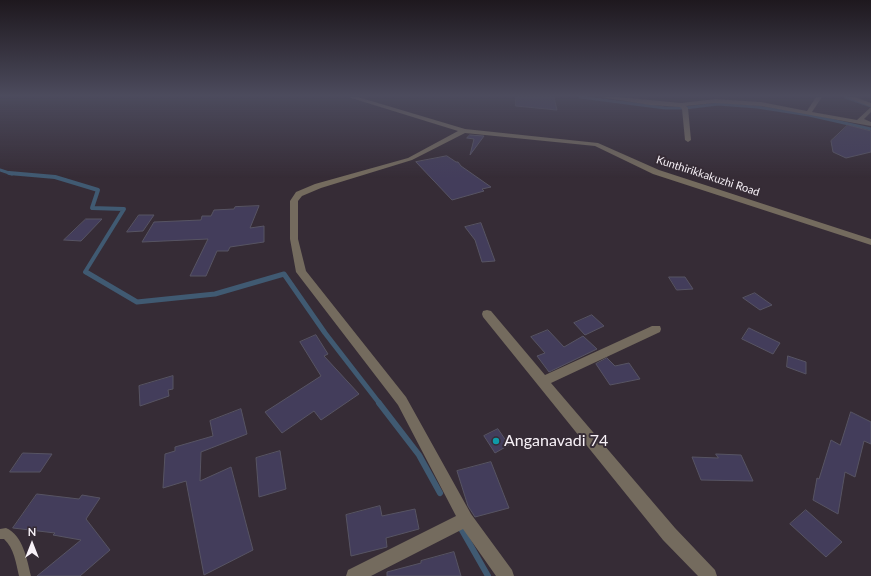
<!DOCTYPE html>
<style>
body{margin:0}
#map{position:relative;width:871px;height:576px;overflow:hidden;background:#362c36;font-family:Lato,sans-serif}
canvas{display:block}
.north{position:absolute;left:12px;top:524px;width:40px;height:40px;-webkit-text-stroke:3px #362c36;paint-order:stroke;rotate:0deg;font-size:11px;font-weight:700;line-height:16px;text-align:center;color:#f8f2f8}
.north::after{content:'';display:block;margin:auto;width:14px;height:18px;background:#f8f2f8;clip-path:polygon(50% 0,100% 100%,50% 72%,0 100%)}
</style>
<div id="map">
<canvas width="871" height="576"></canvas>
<div class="north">N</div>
</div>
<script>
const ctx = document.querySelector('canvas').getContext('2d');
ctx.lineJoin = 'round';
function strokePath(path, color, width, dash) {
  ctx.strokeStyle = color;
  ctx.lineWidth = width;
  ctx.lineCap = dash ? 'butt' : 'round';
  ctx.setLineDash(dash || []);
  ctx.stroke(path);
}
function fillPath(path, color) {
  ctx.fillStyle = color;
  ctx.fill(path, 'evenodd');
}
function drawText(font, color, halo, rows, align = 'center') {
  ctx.font = font + ' Lato,sans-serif';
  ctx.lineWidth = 4;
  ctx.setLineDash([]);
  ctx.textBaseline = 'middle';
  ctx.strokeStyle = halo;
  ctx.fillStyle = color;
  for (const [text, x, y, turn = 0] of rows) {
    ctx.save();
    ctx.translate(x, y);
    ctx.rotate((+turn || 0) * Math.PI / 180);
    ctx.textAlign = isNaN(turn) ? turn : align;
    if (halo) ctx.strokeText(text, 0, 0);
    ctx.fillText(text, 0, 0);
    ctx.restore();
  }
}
strokePath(new Path2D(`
 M 580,97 L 665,108 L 685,108 L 718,104 L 757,107 L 809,115 L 871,129
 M 845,97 L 871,106
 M 0,170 L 12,174`), '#405a72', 3);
strokePath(new Path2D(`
 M 9,173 L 55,177 L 98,190 L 92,208 L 124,209 L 85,272 L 88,273`), '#405a72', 4);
strokePath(new Path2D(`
 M 86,272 L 137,302 L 215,294 L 284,274 L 325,333 L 380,404`), '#405a72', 5);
strokePath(new Path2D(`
 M 379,403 L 419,455 L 440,493
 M 459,525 L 488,576`), '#405a72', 6);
const building = new Path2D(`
 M 516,97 L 554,97 L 557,110 L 516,106 Z
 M 848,125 L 871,131 L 871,152 L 846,158 L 833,152 L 831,141 Z
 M 470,135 L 484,136 L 470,155 L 474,139 L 467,138 Z
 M 447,156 L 456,162 L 458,162 L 461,166 L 491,187 L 482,189 L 484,191 L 452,200 L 416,162 Z
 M 259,206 L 250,228 L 264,226 L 264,242 L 230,247 L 228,251 L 217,251 L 206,276 L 190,276 L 208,239 L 142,242 L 154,222 L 201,220 L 202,216 L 211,216 L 214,210 L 234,209 L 235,207 Z
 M 139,215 L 154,215 L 143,231 L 127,232 Z
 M 86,219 L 102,219 L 81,241 L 64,240 Z
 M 481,223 L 495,261 L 482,262 L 475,240 L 465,227 Z
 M 669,277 L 685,277 L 693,289 L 677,290 Z
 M 755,293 L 772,305 L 760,310 L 743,298 Z
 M 592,315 L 604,326 L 585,335 L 574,323 Z
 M 749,328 L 780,343 L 773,354 L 742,339 Z
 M 548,330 L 564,347 L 583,336 L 597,349 L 549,372 L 537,356 L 545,353 L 531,337 Z
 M 316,335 L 328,354 L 324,356 L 359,394 L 321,420 L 314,411 L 282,433 L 265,412 L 321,376 L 300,342 Z
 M 788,356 L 806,362 L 806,374 L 787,367 Z
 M 607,358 L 615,366 L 629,363 L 640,379 L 610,385 L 596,364 Z
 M 173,376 L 173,389 L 168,390 L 169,396 L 140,406 L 139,386 Z
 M 241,409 L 247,434 L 201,452 L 200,481 L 231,467 L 253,550 L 204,575 L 186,481 L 163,488 L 165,454 L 175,451 L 175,447 L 213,436 L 210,421 Z
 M 851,412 L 871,422 L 871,444 L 864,441 L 855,477 L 845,472 L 838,514 L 813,500 L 817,478 L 819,479 L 831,440 L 840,445 Z
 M 498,429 L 509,445 L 495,453 L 484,436 Z
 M 280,451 L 286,489 L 259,497 L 256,458 Z
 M 23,453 L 52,454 L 40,472 L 10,472 Z
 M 716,454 L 741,455 L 753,481 L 701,480 L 692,457 L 718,458 Z
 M 491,462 L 509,508 L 475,517 L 468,506 L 457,471 Z
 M 37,494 L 79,499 L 82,495 L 100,498 L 86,519 L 110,550 L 80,576 L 37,576 L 81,540 L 53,535 L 55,533 L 13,528 Z
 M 380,506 L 382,516 L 415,509 L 419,529 L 386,538 L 387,547 L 351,556 L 346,515 Z
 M 806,510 L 842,542 L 826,557 L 790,524 Z
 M 454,552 L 461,576 L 387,576 L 387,572 L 421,563 L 421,561 Z`);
fillPath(building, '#433d5b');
strokePath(building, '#575463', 1);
fillPath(new Path2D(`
 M 6,528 C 23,535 27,560 31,576 L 19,576 C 16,563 14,548 4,539 L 0,539 L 0,529 Z`), '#746b5e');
fillPath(new Path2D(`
 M 348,97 L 358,97 L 465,129 L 598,143 L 659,170 L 871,239 L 871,245 L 653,174 L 595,146 L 465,133 L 412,160 L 321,188 L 302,196 L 298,201 L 298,239 L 306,271 L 406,397 L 471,514 L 512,570 L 514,576 L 496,576 L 463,529 L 371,576 L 346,576 L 348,570 L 456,516 L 398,405 L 296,272 L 290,239 L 290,201 L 296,192 L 315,184 L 408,158 L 458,131 Z
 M 600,97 L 619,97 L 681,103 L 715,99 L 761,102 L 807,111 L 816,97 L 822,97 L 812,112 L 857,120 L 871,107 L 871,112 L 864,119 L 871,122 L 871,126 L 761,106 L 715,103 L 686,106 L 688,108 L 691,140 L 688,142 L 685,140 L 682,109 L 680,107 L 650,105 Z
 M 846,97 L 855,97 L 871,103 L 871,107 Z
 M 487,310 L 491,311 L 545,375 L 652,326 L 660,326 L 661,329 L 660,332 L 551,383 L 675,528 L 715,570 L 717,576 L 698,576 L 663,540 L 483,317 L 482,314 L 483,311 Z`), '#746b5e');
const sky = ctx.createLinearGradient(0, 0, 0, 178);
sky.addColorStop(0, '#1e181e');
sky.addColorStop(0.54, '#4c4b5d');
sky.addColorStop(1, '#4c4b5d00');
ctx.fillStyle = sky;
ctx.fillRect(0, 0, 871, 178);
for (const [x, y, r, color] of [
 [496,441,4,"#0f9aa8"]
]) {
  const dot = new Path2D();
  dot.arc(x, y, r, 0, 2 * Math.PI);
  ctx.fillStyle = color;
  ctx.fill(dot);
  strokePath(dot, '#362c36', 1.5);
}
drawText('11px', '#f8f2f8', '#362c36', [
 ["Kunthirikkakuzhi Road",708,176,18]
]);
drawText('16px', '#f8f2f8', '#362c36', [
 ["Anganavadi 74",504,441]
], 'left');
</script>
